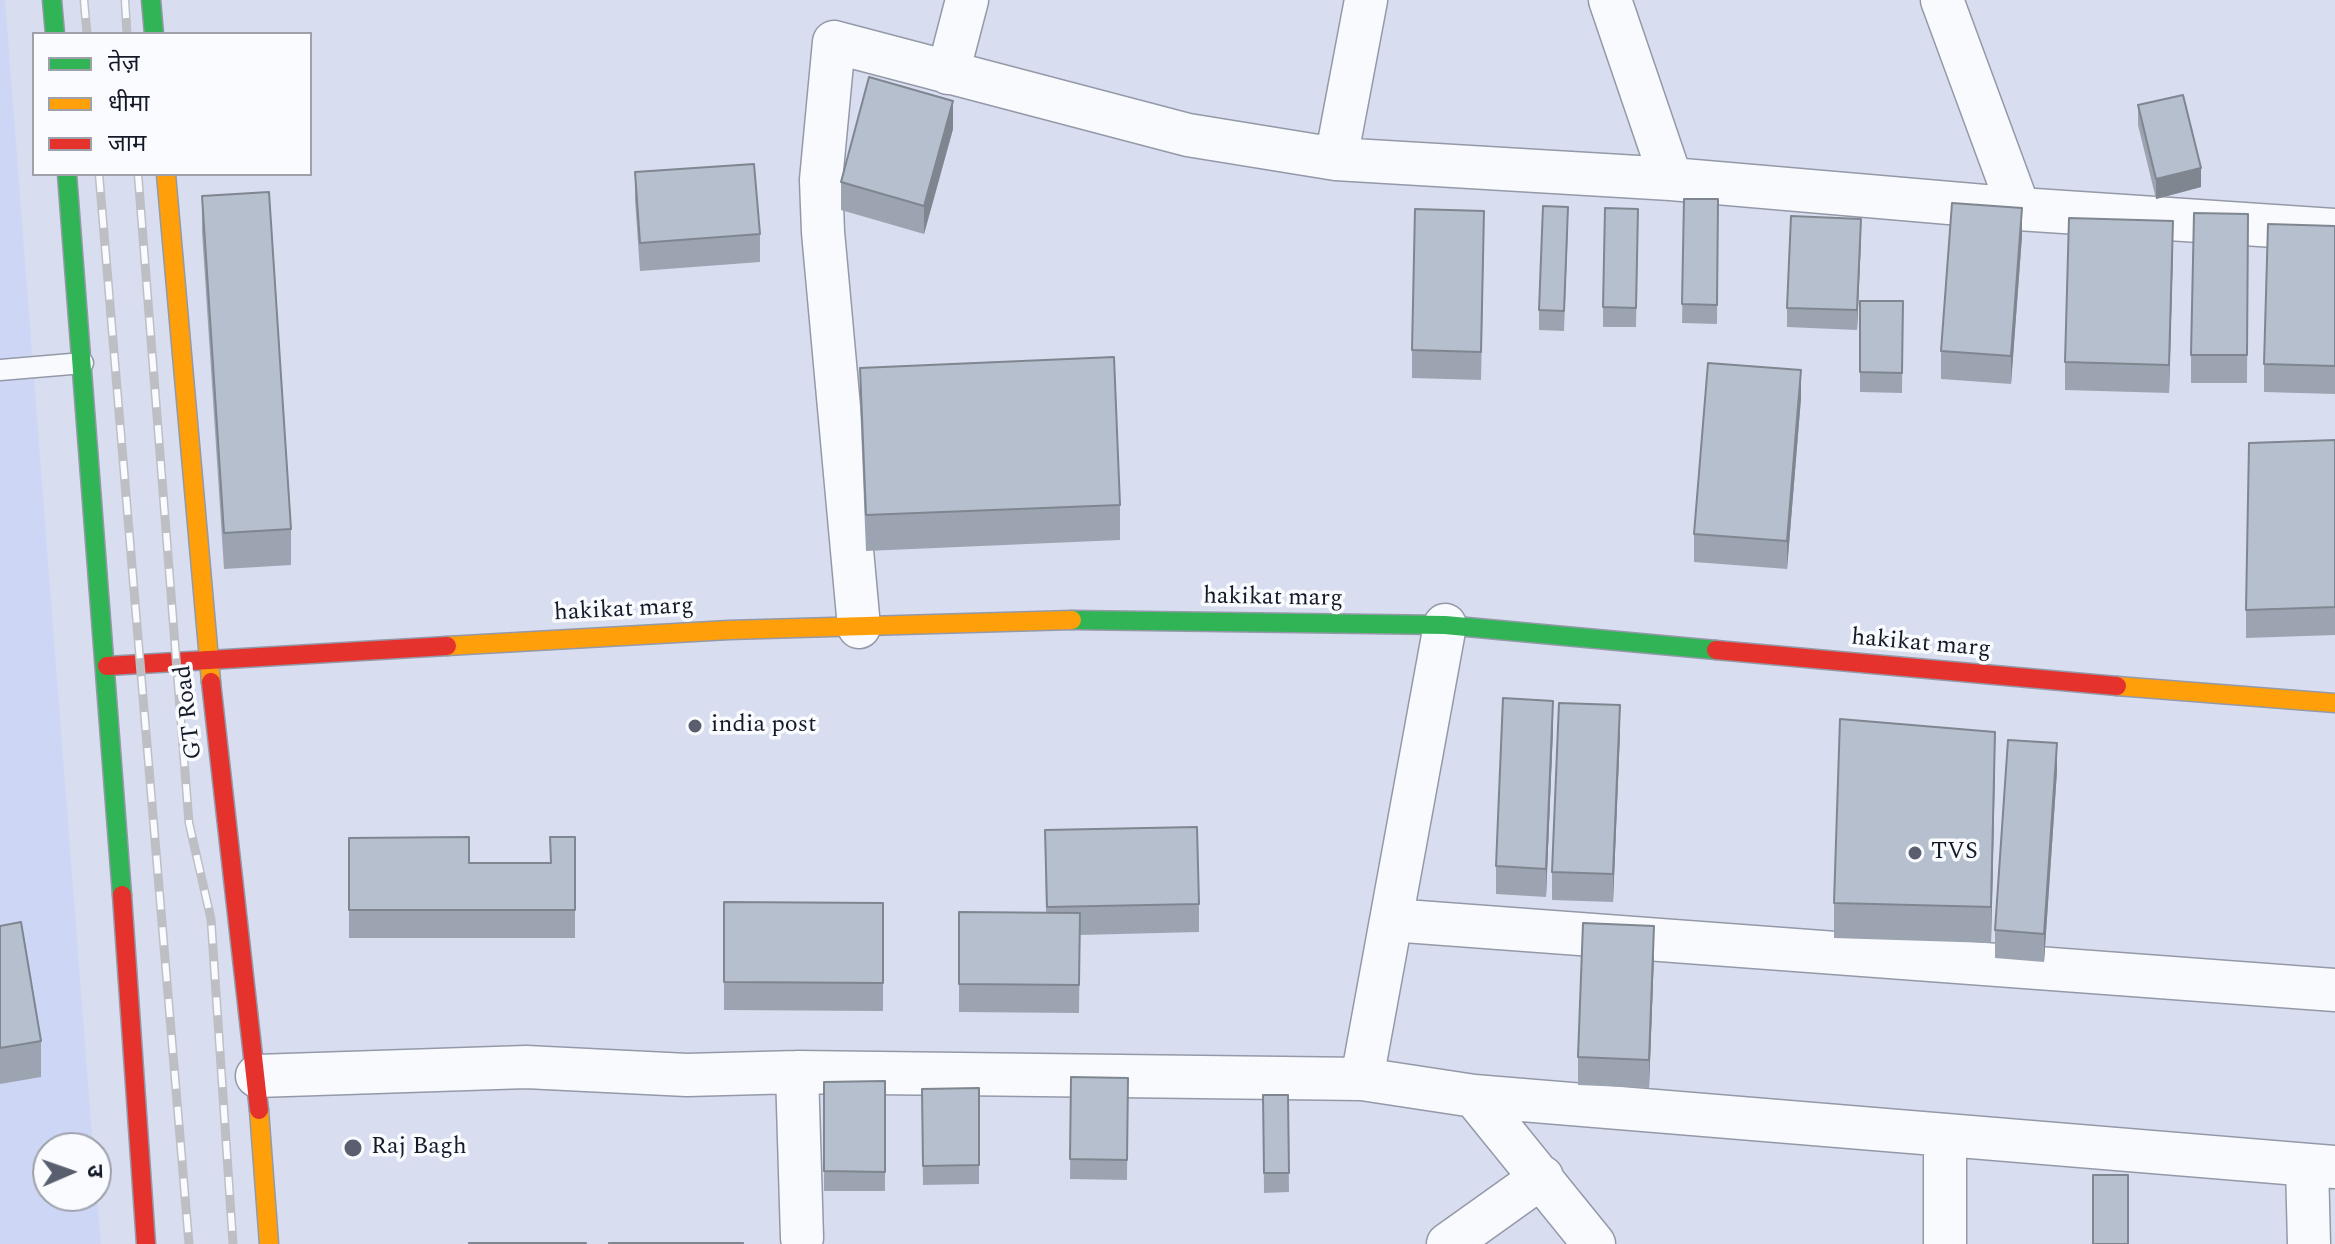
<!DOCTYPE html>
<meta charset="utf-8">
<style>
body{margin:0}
#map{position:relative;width:2335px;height:1244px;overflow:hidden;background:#d8def0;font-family:Spectral,"Noto Sans Devanagari",serif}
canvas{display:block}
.legend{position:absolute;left:32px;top:32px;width:280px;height:144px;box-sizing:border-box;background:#f9fbff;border:2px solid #9ea1a9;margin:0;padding:10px 14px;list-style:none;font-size:24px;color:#151a28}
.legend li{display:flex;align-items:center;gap:16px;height:40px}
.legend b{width:40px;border:2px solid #9ea1a9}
.north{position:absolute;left:32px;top:1132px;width:80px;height:80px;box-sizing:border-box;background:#f9fbff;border:2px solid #9ea1a9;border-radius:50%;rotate:88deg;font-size:22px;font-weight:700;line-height:32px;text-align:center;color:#151a28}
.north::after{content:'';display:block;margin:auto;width:28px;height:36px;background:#595f6e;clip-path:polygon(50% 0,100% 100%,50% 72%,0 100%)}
</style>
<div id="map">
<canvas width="2335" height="1244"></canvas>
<ul class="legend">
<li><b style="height:10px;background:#30b455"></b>तेज़</li>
<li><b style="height:10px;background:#ff9f0a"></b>धीमा</li>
<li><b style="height:10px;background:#e5322d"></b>जाम</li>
</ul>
<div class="north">उ</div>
</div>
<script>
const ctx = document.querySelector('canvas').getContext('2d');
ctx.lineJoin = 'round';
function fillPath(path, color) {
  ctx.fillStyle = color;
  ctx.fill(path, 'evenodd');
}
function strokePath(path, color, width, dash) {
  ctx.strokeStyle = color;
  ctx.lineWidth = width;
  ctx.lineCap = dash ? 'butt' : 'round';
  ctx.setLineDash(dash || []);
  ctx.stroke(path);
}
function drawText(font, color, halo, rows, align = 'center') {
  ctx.font = font + ' Spectral,serif';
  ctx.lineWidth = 7;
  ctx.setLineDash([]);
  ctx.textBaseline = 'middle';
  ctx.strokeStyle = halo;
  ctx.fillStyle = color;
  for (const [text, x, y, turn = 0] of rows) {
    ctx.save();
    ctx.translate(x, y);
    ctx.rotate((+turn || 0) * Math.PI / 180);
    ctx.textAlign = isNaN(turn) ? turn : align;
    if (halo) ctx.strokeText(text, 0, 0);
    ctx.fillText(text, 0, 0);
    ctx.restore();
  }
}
fillPath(new Path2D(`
 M 0,0 L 5,0 L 93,1148 L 48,1148 L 48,1196 L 96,1196 L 96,1185 L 101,1244 L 0,1244 Z`), '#cdd7f5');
const lane = new Path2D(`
 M 0,370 L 83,363`);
const street = new Path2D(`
 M 1610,0 L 1671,179
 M 1942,0 L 2019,209
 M 948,73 L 967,0
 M 1336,159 L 1366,0
 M 859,627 L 823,232 L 821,180 L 834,42 L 1188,135 L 1336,159 L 1671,179 L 2019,209 L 2335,230
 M 1391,920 L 2335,990
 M 797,1072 L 802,1238
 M 257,1076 L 526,1067 L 687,1075 L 797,1072 L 1362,1079 L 1474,1096 L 2335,1167
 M 1362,1079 L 1445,625
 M 1474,1096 L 1594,1244
 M 1945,1136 L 1945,1244
 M 2307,1165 L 2309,1244
 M 1448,1244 L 1542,1177`);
const fast = new Path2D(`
 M 52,0 L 55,34
 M 151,0 L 154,34
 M 67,174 L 122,895
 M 1072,620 L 1445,625 L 1716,650`);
const slow = new Path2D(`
 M 166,174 L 211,682
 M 447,646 L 729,630 L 1072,620
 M 2117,686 L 2335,703
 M 259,1110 L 269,1244`);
const jam = new Path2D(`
 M 1716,650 L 2117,686
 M 107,666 L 447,646
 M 211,682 L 259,1110
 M 122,895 L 146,1244`);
strokePath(lane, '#9499a8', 23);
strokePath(street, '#9499a8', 45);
strokePath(fast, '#9499a8', 21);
strokePath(slow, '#9499a8', 21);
strokePath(jam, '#9499a8', 21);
strokePath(lane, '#f9fafd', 20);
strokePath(street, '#f9fafd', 42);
strokePath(fast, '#30b455', 18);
strokePath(slow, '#ff9f0a', 18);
strokePath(jam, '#e5322d', 18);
const rail = new Path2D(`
 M 84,0 L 87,34
 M 125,0 L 127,34
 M 99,174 L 189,1244
 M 138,174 L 189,823 L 211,919 L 233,1244`);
strokePath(rail, '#bdbfc4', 9);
strokePath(rail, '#f9fbff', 6, [18]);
fillPath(new Path2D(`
 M 2138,105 L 2201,187 L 2156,199 L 2138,125 Z
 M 953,129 L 924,234 L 841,210 L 841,182 Z
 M 635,172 L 760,234 L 760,262 L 640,271 L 635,200 Z
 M 202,196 L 291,529 L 291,565 L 224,569 L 202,232 Z
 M 1684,199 L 1718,199 L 1717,324 L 1682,323 Z
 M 2248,214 L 2247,383 L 2191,383 L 2191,355 Z
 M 2335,226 L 2335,394 L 2264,392 L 2264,364 Z
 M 1568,227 L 1564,331 L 1539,330 L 1539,310 Z
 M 1638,228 L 1636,327 L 1603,327 L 1603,307 Z
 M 2022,236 L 2011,384 L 1941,379 L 1941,351 Z
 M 1484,239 L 1481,380 L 1412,378 L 1412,350 Z
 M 1861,239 L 1857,330 L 1787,327 L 1787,308 Z
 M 2173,249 L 2169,393 L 2065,390 L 2065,362 Z
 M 1860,301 L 1903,301 L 1902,393 L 1860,392 Z
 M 860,368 L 1120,505 L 1120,540 L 866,551 L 860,403 Z
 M 1801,398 L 1787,569 L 1694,562 L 1694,534 Z
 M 2335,440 L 2335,635 L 2246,638 L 2246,610 Z
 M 1553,729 L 1546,897 L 1496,894 L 1496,866 Z
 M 1620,733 L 1613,902 L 1552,900 L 1552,872 Z
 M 1995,767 L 1991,943 L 1834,938 L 1834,903 Z
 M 2057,771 L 2044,962 L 1995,958 L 1995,930 Z
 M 1045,830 L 1199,904 L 1199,932 L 1080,935 L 1079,1013 L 959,1012 L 959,912 L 1046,913 Z
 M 575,837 L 575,938 L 349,938 L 349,838 L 469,863 L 550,863 Z
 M 724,902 L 883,903 L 883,1011 L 724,1010 Z
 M 0,926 L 41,1041 L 41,1077 L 0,1084 Z
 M 1654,954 L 1649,1088 L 1578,1085 L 1578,1057 Z
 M 1071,1077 L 1128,1078 L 1127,1180 L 1070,1179 Z
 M 885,1081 L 885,1191 L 824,1191 L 824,1082 Z
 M 979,1088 L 979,1184 L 923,1185 L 922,1089 Z
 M 1263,1095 L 1288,1095 L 1289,1192 L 1264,1193 Z`), '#9da4b1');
fillPath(new Path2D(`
 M 953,101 L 953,129 L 924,234 L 924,206 Z
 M 2201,168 L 2201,187 L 2156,199 L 2156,179 Z
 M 2022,208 L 2022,236 L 2011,384 L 2011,356 Z
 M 1861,219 L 1861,239 L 1857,330 L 1857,310 Z
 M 2173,221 L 2173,249 L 2169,393 L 2169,365 Z
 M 1801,370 L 1801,398 L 1787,569 L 1787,541 Z
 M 1553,701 L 1553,729 L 1546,897 L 1546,869 Z
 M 1620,705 L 1620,733 L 1613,902 L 1613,874 Z
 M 1995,732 L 1995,767 L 1991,943 L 1991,907 Z
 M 2057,743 L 2057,771 L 2044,962 L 2044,934 Z
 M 1654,926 L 1654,954 L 1649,1088 L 1649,1060 Z`), '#7f8690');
const building = new Path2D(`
 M 869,77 L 953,101 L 924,206 L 841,182 Z
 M 2183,95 L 2201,168 L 2156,179 L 2138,105 Z
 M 754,164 L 760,234 L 640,243 L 635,172 Z
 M 269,192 L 291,529 L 224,533 L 202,196 Z
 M 1684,199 L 1718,199 L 1717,305 L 1682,304 Z
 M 1952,203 L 2022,208 L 2011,356 L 1941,351 Z
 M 1543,206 L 1568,207 L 1564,311 L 1539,310 Z
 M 1605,208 L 1638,209 L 1636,308 L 1603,307 Z
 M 1415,209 L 1484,211 L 1481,352 L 1412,350 Z
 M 2194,213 L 2248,214 L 2247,355 L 2191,355 Z
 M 1791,216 L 1861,219 L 1857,310 L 1787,308 Z
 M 2069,218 L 2173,221 L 2169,365 L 2065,362 Z
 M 2268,224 L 2335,226 L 2335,366 L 2264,364 Z
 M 1860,301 L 1903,301 L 1902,373 L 1860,372 Z
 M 1114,357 L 1120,505 L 866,515 L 860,368 Z
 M 1708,363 L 1801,370 L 1787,541 L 1694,534 Z
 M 2335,440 L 2335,607 L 2246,610 L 2249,443 Z
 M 1503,698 L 1553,701 L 1546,869 L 1496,866 Z
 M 1559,703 L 1620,705 L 1613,874 L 1552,872 Z
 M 1840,719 L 1995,732 L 1991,907 L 1834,903 Z
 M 2008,740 L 2057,743 L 2044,934 L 1995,930 Z
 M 1197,827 L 1199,904 L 1047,907 L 1045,830 Z
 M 469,837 L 469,863 L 551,863 L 550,837 L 575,837 L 575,910 L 349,910 L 349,838 Z
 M 724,902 L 883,903 L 883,983 L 724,982 Z
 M 959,912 L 1080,913 L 1079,985 L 959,984 Z
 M 21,922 L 41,1041 L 0,1048 L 0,926 Z
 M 1583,923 L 1654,926 L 1649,1060 L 1578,1057 Z
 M 1071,1077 L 1128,1078 L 1127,1160 L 1070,1159 Z
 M 885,1081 L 885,1172 L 824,1171 L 824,1082 Z
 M 979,1088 L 979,1165 L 923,1166 L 922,1089 Z
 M 1263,1095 L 1288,1095 L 1289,1173 L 1264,1173 Z
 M 2093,1175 L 2128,1175 L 2128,1244 L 2093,1244 Z
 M 469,1243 L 586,1243 L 469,1244 Z
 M 609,1243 L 743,1243 L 743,1244 L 609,1244 Z`);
fillPath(building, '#b6bfce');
strokePath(building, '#7f8690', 2);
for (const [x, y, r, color] of [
 [695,726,8,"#595f6e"],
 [1915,853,8,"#595f6e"],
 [353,1148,10,"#595f6e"]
]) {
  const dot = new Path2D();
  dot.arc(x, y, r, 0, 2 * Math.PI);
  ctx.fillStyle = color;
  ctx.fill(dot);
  strokePath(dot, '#f9fbff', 3);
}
drawText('24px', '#151a28', '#f9fbff', [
 ["hakikat marg",1273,599,1],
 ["hakikat marg",624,611,-3],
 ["hakikat marg",1921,645,5],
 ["GT Road",190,712,-97]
]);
drawText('24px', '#151a28', '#f9fbff', [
 ["india post",711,726],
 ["TVS",1931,853],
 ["Raj Bagh",371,1148]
], 'left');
</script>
